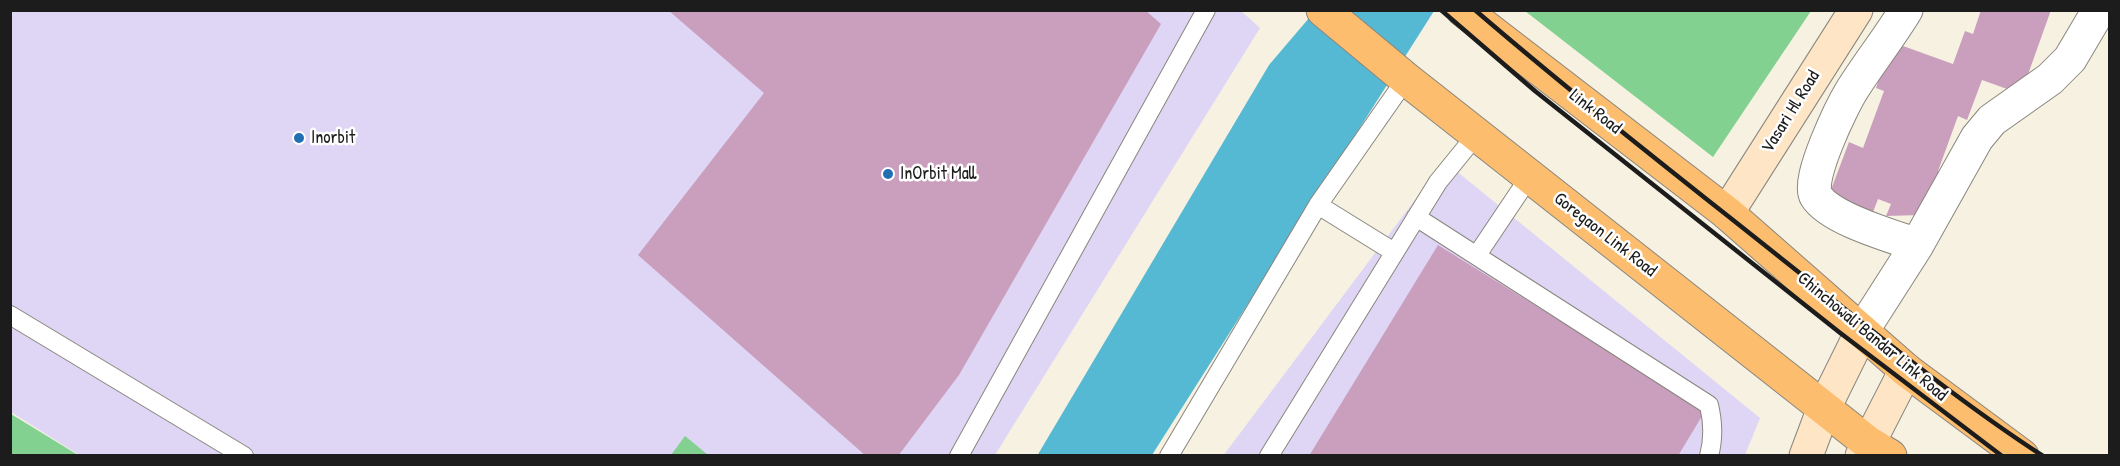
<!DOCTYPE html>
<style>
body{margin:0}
#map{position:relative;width:2120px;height:466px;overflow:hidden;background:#f6f1e1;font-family:"Patrick Hand",sans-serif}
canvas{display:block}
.frame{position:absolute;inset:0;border:12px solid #1c1c1c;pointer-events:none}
</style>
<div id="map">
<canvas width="2120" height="466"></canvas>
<div class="frame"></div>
</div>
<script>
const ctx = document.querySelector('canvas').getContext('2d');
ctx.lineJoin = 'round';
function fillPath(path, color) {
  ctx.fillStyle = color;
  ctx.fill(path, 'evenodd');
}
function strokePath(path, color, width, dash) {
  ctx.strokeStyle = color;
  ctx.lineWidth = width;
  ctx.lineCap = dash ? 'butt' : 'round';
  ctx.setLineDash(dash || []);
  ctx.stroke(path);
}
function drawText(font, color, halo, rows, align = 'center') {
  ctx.font = font + ' "Patrick Hand",sans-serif';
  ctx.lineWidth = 5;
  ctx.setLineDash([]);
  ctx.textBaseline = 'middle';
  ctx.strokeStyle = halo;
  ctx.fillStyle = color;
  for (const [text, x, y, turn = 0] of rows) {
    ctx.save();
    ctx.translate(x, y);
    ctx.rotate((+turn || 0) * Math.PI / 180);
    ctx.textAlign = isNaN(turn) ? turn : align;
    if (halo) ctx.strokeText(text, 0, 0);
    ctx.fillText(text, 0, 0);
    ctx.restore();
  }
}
fillPath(new Path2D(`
 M 1240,10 L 1260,28 L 995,455 L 81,456 L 11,412 L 10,11 Z
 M 1444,161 L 1760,418 L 1745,455 L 1223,456 Z`), '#dfd5f5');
fillPath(new Path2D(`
 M 1525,11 L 1811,11 L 1713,157 Z
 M 11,414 L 78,455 L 11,455 Z
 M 685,436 L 708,455 L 671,455 Z`), '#82d190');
fillPath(new Path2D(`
 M 1315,11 L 1434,11 L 1152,455 L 1037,456 L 1269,65 Z`), '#56b9d4');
fillPath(new Path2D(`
 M 668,10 L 1145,10 L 1161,24 L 959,375 L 898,456 L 866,456 L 638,255 L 764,93 Z
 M 1981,10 L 2051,10 L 2021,94 L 1982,80 L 1967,120 L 1958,116 L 1938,171 L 1947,174 L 1920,215 L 1886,216 L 1891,204 L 1878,199 L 1873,212 L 1829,195 L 1849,142 L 1863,148 L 1884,91 L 1876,88 L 1892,42 L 1953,64 L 1965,31 L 1973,34 Z
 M 1438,245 L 1705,411 L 1678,456 L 1309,456 Z`), '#ca9ebd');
const lane = new Path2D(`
 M 1318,205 L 1394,252
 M 1416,217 L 1709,405 C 1713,422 1714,438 1709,456
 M 1477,255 L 1530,176
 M 10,315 L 244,456
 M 959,456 L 1206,10
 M 1169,456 L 1318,205 L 1406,79
 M 1269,456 L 1438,182 L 1477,134`);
const street = new Path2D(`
 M 1906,10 C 1889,38 1869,63 1852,90 C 1842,106 1806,180 1816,196 C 1830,219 1892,236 1917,245
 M 1862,331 L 1917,245 L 1977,138 L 1992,120 L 2050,79 L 2070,59 L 2099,10`);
const secondary = new Path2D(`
 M 1727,213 L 1856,10
 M 1806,456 L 1824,408 L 1862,331
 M 1862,456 L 1906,370`);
const primary = new Path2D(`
 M 1323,10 L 1406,79 L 1824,408 L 1867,442 L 1890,456
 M 1463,10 L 1727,213 L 1906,370 L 2022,456`);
strokePath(lane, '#89867e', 20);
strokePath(street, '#89867e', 35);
strokePath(secondary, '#89867e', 35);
strokePath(primary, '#89867e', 35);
strokePath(lane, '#fff', 18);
strokePath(street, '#fff', 33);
strokePath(secondary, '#fee5c5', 33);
strokePath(primary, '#fcbd6f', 33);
strokePath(new Path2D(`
 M 1441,10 L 1535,91 L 1839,332 L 2002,456
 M 1475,10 C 1575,96 1679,177 1782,259 C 1867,326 1952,397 2043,456`), '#1c1c1c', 4.5);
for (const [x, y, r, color] of [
 [299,138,6,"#1f6fb2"],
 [888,174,6,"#1f6fb2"]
]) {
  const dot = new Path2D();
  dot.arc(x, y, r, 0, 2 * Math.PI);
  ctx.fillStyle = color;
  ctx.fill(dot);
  strokePath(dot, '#fff', 2);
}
drawText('18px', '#1c1c1c', '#fff', [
 ["Link Road",1595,112,38],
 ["Vasari Hl Road",1791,112,-58],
 ["Goregaon Link Road",1605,235,38],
 ["Chinchowali Bandar Link Road",1872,337,40]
]);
drawText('18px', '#1c1c1c', '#fff', [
 ["Inorbit",311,138],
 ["InOrbit Mall",900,174]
], 'left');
</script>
